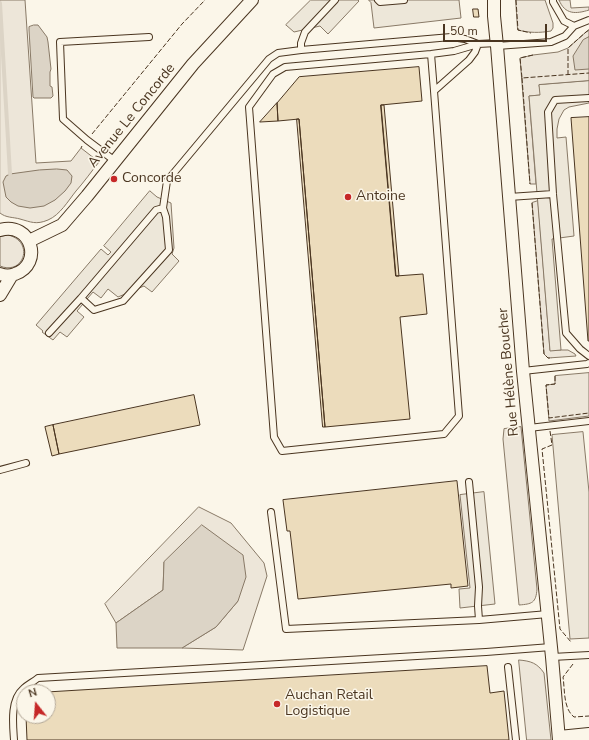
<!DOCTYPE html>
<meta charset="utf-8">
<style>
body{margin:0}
#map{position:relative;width:589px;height:740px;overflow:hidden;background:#fbf6e9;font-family:"Nunito Sans",sans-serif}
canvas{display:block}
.north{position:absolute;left:16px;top:684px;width:40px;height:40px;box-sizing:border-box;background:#fbf6e9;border:1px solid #b4a999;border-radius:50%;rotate:343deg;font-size:11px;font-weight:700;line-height:16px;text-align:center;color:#4a3520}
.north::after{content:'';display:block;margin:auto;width:14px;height:18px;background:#c62828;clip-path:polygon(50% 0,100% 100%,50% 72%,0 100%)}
.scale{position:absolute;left:443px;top:24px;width:104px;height:18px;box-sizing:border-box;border:2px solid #4a3520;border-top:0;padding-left:5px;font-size:12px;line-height:14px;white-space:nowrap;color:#4a3520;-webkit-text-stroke:3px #fbf6e9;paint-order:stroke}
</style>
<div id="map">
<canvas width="589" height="740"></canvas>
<div class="north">N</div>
<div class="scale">50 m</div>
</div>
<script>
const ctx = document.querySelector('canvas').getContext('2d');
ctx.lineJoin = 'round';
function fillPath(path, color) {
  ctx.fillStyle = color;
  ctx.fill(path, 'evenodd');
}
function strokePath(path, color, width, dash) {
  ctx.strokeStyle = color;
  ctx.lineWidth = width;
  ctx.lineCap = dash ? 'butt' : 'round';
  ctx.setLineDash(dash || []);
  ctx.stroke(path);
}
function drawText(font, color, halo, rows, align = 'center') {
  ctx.font = font + ' "Nunito Sans",sans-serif';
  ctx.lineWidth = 3;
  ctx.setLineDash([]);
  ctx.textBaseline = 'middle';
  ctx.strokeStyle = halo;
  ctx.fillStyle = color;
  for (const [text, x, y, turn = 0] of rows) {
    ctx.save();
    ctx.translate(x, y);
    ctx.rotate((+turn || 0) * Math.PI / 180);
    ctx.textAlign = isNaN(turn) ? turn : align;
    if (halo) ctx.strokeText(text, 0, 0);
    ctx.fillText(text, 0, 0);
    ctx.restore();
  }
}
const green = new Path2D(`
 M 0,0 L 25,0 L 36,163 L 71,161 L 81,148 L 99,162 C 91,172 84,182 76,191 C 68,201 60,215 48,220 C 36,225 31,222 20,219 C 13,217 6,218 0,213 Z
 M 516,0 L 545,0 L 553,23 L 553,28 L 551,31 C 540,33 529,33 518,30 Z
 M 559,0 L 570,0 L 571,8 L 589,7 L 589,10 C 576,14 565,15 559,0 Z
 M 589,30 L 589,81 L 539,85 L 541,95 L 529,96 L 536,184 L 530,184 L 520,58 L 533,55 L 558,52 L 568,48 L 586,32 Z
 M 538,201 L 550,350 L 568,350 L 575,354 L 576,356 L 548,358 L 544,354 L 532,203 Z
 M 8,235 C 35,241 24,276 0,266 L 0,237 Z
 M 589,373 L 589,416 L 549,421 L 546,385 L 555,384 L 555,376 Z
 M 521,427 L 537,589 C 536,603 532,604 519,605 L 503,439 L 504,429 Z
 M 199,507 L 231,523 L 264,563 L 267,576 L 243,650 L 182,648 L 216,627 L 238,601 L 164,562 L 163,590 L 116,623 L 105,604 Z
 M 519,660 C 531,661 537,663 544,673 L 551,740 L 527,740 Z`);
fillPath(green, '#ede6d9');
strokePath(green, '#887966', 1);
const parking = new Path2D(`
 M 311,0 L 358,0 L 359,1 L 328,34 L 320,26 L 294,32 L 286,25 Z
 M 369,0 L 459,0 L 461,18 L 374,28 L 371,3 Z
 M 589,81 L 589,103 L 569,107 L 564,110 L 559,119 L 557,129 L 557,138 L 566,137 L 574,236 L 552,239 L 561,350 L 550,351 L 529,96 L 540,95 L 539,85 Z
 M 150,191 L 157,197 L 171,203 L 174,248 L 172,254 L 179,261 L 152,292 L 144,286 L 118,297 L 108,289 L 101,298 L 93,292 L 77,311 L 84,317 L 67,337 L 60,332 L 53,340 L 42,332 L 43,331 L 36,325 L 101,249 L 108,255 L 111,252 L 104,246 Z
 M 583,432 L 589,492 L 589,638 L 570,639 L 552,435 Z
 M 484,492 L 495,604 L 460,608 L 459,589 L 470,588 L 460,495 Z`);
fillPath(parking, '#ede7d9');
strokePath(parking, '#887966', 1);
const water = new Path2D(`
 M 34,25 L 38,25 L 47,37 L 48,42 L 51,69 L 50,72 L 50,86 L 52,87 L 53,96 L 51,98 L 34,98 L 33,97 L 29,30 L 29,27 Z
 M 589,37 L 589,69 L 575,70 L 573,56 L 583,40 Z
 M 57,169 L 67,170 L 72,176 L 71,183 L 65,191 L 55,200 L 44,206 L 30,208 L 18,206 L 11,202 L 6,197 L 3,182 L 6,176 L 10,174 L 39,170 Z
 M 202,525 L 243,555 L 246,577 L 238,601 L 216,627 L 182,648 L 117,648 L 116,623 L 163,590 L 164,562 Z`);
fillPath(water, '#dcd4c6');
strokePath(water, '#887966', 1);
strokePath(new Path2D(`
 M 0,3 L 10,174`), '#dcd4c6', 4);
const building = new Path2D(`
 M 473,9 L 478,9 L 479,17 L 474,17 Z
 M 419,67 L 422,101 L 381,105 L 396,276 L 423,274 L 427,314 L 400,317 L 410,419 L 325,427 L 299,119 L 278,121 L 277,103 L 299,77 Z
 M 277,103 L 278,121 L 260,122 Z
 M 381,105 L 384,105 L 399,276 L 396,276 Z
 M 589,117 L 589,341 L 588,341 L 571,118 Z
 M 297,119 L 299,119 L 325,427 L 323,427 Z
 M 194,395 L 200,425 L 59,454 L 53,425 Z
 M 53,425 L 59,454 L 52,456 L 45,427 Z
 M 457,481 L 468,586 L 451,588 L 451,584 L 298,599 L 290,531 L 287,531 L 283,500 Z
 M 487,666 L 490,693 L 504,691 L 509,740 L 27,740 L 26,716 L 48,716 L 48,692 L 47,692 Z`);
fillPath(building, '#ecdcbc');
strokePath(building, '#4a3520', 1);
const lane = new Path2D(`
 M 378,0 L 380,2 L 404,0
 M 553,0 L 553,2 L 564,21 L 574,26
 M 478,44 L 475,52 L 469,60 L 434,91 L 459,416 L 444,434 L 282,451 L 274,437 L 249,107 L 273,74 L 285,67 L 431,54 L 454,51 Z
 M 497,46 L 551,42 L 565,36 L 574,26 L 589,20
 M 301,50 L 301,43 L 305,32 L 335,0
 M 431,54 L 434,91
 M 589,98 L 555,100 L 548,112 L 553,194 L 566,333 L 580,349 L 589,356
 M 115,161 L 87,140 L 63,119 L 60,42 L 149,37
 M 509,197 L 553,194
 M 163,208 L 167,181 L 269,59 L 278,53 L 301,50 L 451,37 L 465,39 L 478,44 L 497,43
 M 163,208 L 166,217 L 169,250 L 123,301 L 94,310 L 81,298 L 156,210 Z
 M 49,333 L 81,298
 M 523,371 L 587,364 L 589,363
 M 529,428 L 589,421
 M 0,470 L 26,463
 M 469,482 L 479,587 L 478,606 L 479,620
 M 271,512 L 286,629 L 479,620 L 548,614
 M 552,657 L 589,655
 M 508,667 L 516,740
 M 14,740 C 13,725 10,700 23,689 C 27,685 33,682 38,678 L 486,652 L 551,647`);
const street = new Path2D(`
 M 494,0 L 494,16 L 497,46 L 523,371 L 552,657 L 559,740
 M 0,230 C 31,221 44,264 15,274 C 10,276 5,276 0,274
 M 29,241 L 62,225 L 87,196 L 193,64 L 252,0
 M 0,295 L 12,275
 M 559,737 L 589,734`);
strokePath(lane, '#4a3520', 8);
strokePath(street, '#4a3520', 14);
strokePath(lane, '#fbf6e9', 6);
strokePath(street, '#fbf6e9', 12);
strokePath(new Path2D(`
 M 516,0 L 518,30 L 531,33
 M 533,55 L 520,58 L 522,78 L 589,73
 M 568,75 L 568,48 L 586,32 L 589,30
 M 522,78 L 530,184
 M 92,134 L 182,24 L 205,0
 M 81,148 L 82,146
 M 532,203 L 544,354 L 548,358 L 552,358
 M 555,376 L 555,384 L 546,385 L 549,418 L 589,413
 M 550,431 L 552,445 L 542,449 L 560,629 L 571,642
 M 573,664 L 563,677 C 565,690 563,708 574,717 L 589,716`), '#4a3520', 1, [5, 2]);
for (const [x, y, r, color] of [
 [114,179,4,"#c62828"],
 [348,197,4,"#c62828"],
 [277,704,4,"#c62828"]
]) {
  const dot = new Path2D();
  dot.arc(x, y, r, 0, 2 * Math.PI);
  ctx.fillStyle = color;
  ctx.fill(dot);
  strokePath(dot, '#fbf6e9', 1.5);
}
drawText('14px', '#4a3520', '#fbf6e9', [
 ["Avenue Le Concorde",132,116,-51],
 ["Rue Hélène Boucher",509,372,-95]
]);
drawText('14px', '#4a3520', '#fbf6e9', [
 ["Concorde",122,179],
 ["Antoine",356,197],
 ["Auchan Retail",285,696],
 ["Logistique",285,712]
], 'left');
</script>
